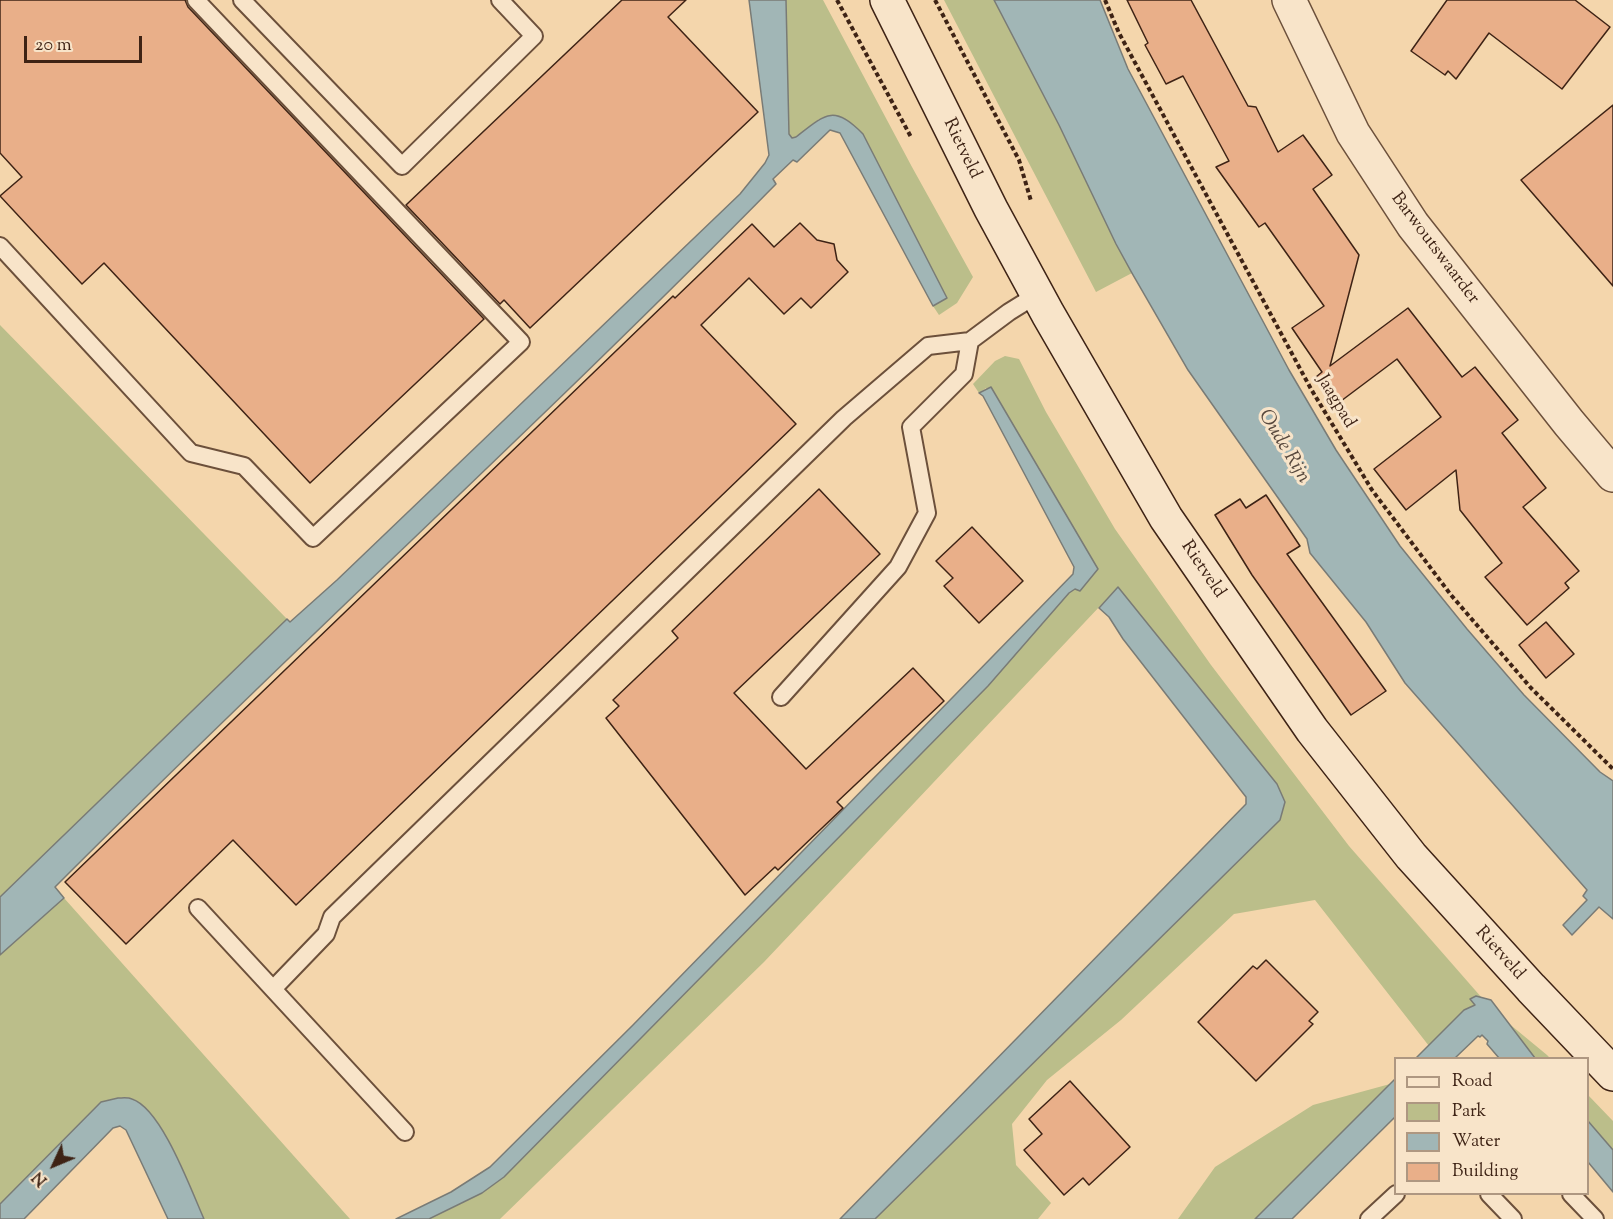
<!DOCTYPE html>
<style>
body{margin:0}
#map{position:relative;width:1613px;height:1219px;overflow:hidden;background:#f4d6ac;font-family:"Sorts Mill Goudy",serif}
canvas{display:block}
.legend{position:absolute;left:1394px;top:1057px;width:195px;height:138px;box-sizing:border-box;background:#f8e4c9;border:2px solid #ae9781;margin:0;padding:8px 10px;list-style:none;font-size:18px;color:#3e2315}
.legend li{display:flex;align-items:center;gap:12px;height:30px}
.legend b{width:30px;border:2px solid #ae9781}
.north{position:absolute;left:24px;top:1135px;width:60px;height:60px;-webkit-text-stroke:4px #f8e4c9;paint-order:stroke;rotate:226deg;font-size:16px;font-weight:700;line-height:24px;text-align:center;color:#3e2315}
.north::after{content:'';display:block;margin:auto;width:21px;height:27px;background:#3e2315;clip-path:polygon(50% 0,100% 100%,50% 72%,0 100%)}
.scale{position:absolute;left:24px;top:36px;width:118px;height:27px;box-sizing:border-box;border:3px solid #3e2315;border-top:0;padding-left:8px;font-size:18px;line-height:21px;white-space:nowrap;color:#3e2315;-webkit-text-stroke:4px #f8e4c9;paint-order:stroke}
</style>
<div id="map">
<canvas width="1613" height="1219"></canvas>
<ul class="legend">
<li><b style="height:8px;background:#f8e4c9"></b>Road</li>
<li><b style="height:16px;background:#bbbe8a"></b>Park</li>
<li><b style="height:16px;background:#a1b6b6"></b>Water</li>
<li><b style="height:16px;background:#e9af89"></b>Building</li>
</ul>
<div class="north">N</div>
<div class="scale">20 m</div>
</div>
<script>
const ctx = document.querySelector('canvas').getContext('2d');
ctx.lineJoin = 'round';
function fillPath(path, color) {
  ctx.fillStyle = color;
  ctx.fill(path, 'evenodd');
}
function strokePath(path, color, width, dash) {
  ctx.strokeStyle = color;
  ctx.lineWidth = width;
  ctx.lineCap = dash ? 'butt' : 'round';
  ctx.setLineDash(dash || []);
  ctx.stroke(path);
}
function drawText(font, color, halo, rows, align = 'center') {
  ctx.font = font + ' "Sorts Mill Goudy",serif';
  ctx.lineWidth = 6;
  ctx.setLineDash([]);
  ctx.textBaseline = 'middle';
  ctx.strokeStyle = halo;
  ctx.fillStyle = color;
  for (const [text, x, y, turn = 0] of rows) {
    ctx.save();
    ctx.translate(x, y);
    ctx.rotate((+turn || 0) * Math.PI / 180);
    ctx.textAlign = isNaN(turn) ? turn : align;
    if (halo) ctx.strokeText(text, 0, 0);
    ctx.fillText(text, 0, 0);
    ctx.restore();
  }
}
fillPath(new Path2D(`
 M 786,0 L 823,0 L 912,167 L 973,277 L 957,303 L 939,315 L 933,306 L 946,298 L 863,134 L 819,119 L 796,137 L 792,138 L 789,134 Z
 M 944,0 L 994,0 L 1059,125 L 1116,244 L 1132,273 L 1096,292 Z
 M 0,325 L 287,619 L 0,897 Z
 M 1005,356 L 1019,359 L 1046,412 L 1115,529 L 1211,665 L 1349,846 L 1482,998 L 1476,996 L 1471,1000 L 1475,1005 L 1464,1011 L 1429,1046 L 1315,900 L 1234,914 L 1121,1020 L 1047,1080 L 1012,1124 L 1016,1165 L 1051,1203 L 1038,1219 L 875,1219 L 1280,820 L 1118,587 L 764,962 L 500,1219 L 429,1219 L 482,1193 L 504,1177 L 988,686 L 1069,593 L 1098,569 L 986,388 L 979,393 L 973,384 L 995,361 Z
 M 64,898 L 350,1219 L 204,1219 C 190,1188 164,1113 133,1099 C 123,1095 110,1100 101,1102 L 0,1204 L 0,955 Z
 M 1507,1022 L 1547,1055 L 1550,1058 L 1535,1058 Z
 M 1390,1084 L 1255,1219 L 1178,1219 L 1215,1167 L 1313,1105 Z
 M 1588,1095 L 1613,1121 L 1613,1150 L 1588,1121 Z`), '#bbbe8a');
const water = new Path2D(`
 M 749,0 L 786,0 L 789,134 L 792,138 L 796,137 C 825,114 834,104 863,134 L 947,298 L 933,306 L 840,133 L 830,130 L 797,162 L 793,160 L 773,179 L 776,184 C 541,423 292,649 55,887 L 64,898 L 0,955 L 0,897 L 287,619 L 290,622 L 337,580 L 740,194 L 765,163 L 769,155 Z
 M 994,0 L 1100,0 L 1128,69 L 1289,370 L 1336,450 L 1400,546 L 1467,629 L 1524,695 L 1600,772 L 1613,781 L 1613,919 L 1599,907 L 1572,935 L 1563,925 L 1587,900 L 1583,896 L 1587,890 L 1405,683 L 1366,622 L 1310,553 L 1307,539 L 1188,370 L 1132,273 L 1116,244 L 1059,125 Z
 M 991,387 L 1098,569 L 1080,591 L 1075,589 L 1069,593 L 988,686 L 504,1177 L 482,1193 L 429,1219 L 396,1219 L 451,1192 L 490,1167 L 633,1025 L 1073,574 L 1074,567 L 983,396 L 979,393 Z
 M 1118,587 L 1277,784 L 1285,802 L 1280,820 L 875,1219 L 840,1219 L 1246,804 L 1246,797 L 1123,639 L 1109,617 L 1099,608 Z
 M 1476,996 L 1491,1000 L 1535,1058 L 1499,1058 L 1487,1044 L 1488,1041 L 1482,1035 L 1480,1037 L 1478,1036 L 1455,1058 L 1416,1058 L 1464,1010 L 1475,1005 L 1470,999 Z
 M 1395,1079 L 1395,1117 L 1292,1219 L 1255,1219 Z
 M 118,1098 C 122,1098 128,1097 132,1099 C 162,1109 191,1190 204,1219 L 168,1219 L 126,1130 L 120,1126 L 113,1128 L 24,1219 L 0,1219 L 0,1204 L 101,1102 Z
 M 1588,1121 L 1613,1150 L 1613,1192 L 1588,1162 Z`);
fillPath(water, '#a1b6b6');
strokePath(water, '#797b76', 1.5);
const building = new Path2D(`
 M 0,0 L 185,0 L 188,7 L 484,319 L 310,483 L 104,263 L 82,284 L 0,196 L 22,177 L 0,153 Z
 M 622,0 L 686,0 L 668,17 L 758,112 L 530,328 L 504,300 L 500,304 L 406,205 Z
 M 1127,0 L 1191,0 L 1248,106 L 1256,107 L 1278,152 L 1303,135 L 1332,175 L 1313,189 L 1359,255 L 1330,366 L 1408,308 L 1462,377 L 1475,367 L 1518,420 L 1502,433 L 1546,488 L 1523,507 L 1579,571 L 1565,583 L 1569,588 L 1527,625 L 1485,577 L 1502,563 L 1460,510 L 1456,470 L 1406,510 L 1374,469 L 1441,417 L 1397,359 L 1333,407 L 1316,377 L 1322,372 L 1292,328 L 1324,306 L 1265,223 L 1259,227 L 1216,167 L 1229,161 L 1183,76 L 1166,84 L 1145,45 L 1148,43 Z
 M 1447,0 L 1575,0 L 1610,27 L 1562,89 L 1489,33 L 1456,79 L 1448,71 L 1445,75 L 1411,51 Z
 M 1613,105 L 1613,286 L 1521,180 Z
 M 800,223 L 817,240 L 834,244 L 837,260 L 848,272 L 811,308 L 801,298 L 784,314 L 749,278 L 701,325 L 796,424 L 296,905 L 233,840 L 126,944 L 65,882 L 673,296 L 675,298 L 752,224 L 774,247 Z
 M 819,489 L 880,554 L 734,693 L 806,769 L 913,668 L 944,701 L 837,802 L 843,808 L 778,870 L 775,867 L 745,895 L 606,718 L 619,706 L 613,700 L 678,638 L 672,631 Z
 M 1266,495 L 1300,546 L 1287,554 L 1386,691 L 1351,715 L 1252,575 L 1215,515 L 1240,499 L 1246,508 Z
 M 972,527 L 1023,581 L 979,623 L 944,586 L 953,578 L 936,561 Z
 M 1546,622 L 1574,654 L 1546,678 L 1519,645 Z
 M 1266,960 L 1318,1012 L 1309,1021 L 1313,1024 L 1256,1081 L 1198,1022 L 1253,966 L 1257,969 Z
 M 1070,1081 L 1130,1147 L 1089,1185 L 1083,1178 L 1064,1195 L 1024,1150 L 1042,1134 L 1029,1119 Z`);
fillPath(building, '#e9af89');
strokePath(building, '#3e2315', 1.5);
const service = new Path2D(`
 M 242,0 L 402,166 L 534,36 L 500,0
 M 0,246 L 191,453 L 244,466 L 313,538 L 521,342 L 196,0
 M 781,697 L 898,567 L 927,513 L 911,427 L 964,374 L 970,341
 M 198,908 L 405,1132
 M 273,989 L 326,934 L 332,917 L 844,418 L 928,346 L 970,341 L 1009,312 L 1038,294
 M 1489,1194 L 1513,1219
 M 1571,1194 L 1595,1219
 M 1369,1219 L 1396,1194`);
const minor = new Path2D(`
 M 1289,0 L 1353,133 L 1413,225 L 1569,423 L 1613,475`);
const secondary = new Path2D(`
 M 887,0 L 991,209 L 1048,314 L 1166,518 L 1312,730 L 1411,856 L 1531,988 L 1613,1074`);
strokePath(service, '#6c503b', 20);
strokePath(minor, '#6c503b', 36);
strokePath(secondary, '#3e2315', 36);
strokePath(new Path2D(`
 M 837,0 L 911,137
 M 935,0 L 1019,160 L 1031,201
 M 1105,0 L 1119,33 L 1311,389 L 1372,490 L 1451,595 L 1531,688 L 1613,769`), '#3e2315', 4, [4.5, 3]);
strokePath(service, '#f8e4c9', 16);
strokePath(minor, '#f8e4c9', 33);
strokePath(secondary, '#f8e4c9', 33);
drawText('18px', '#3e2315', '#f8e4c9', [
 ["Rietveld",961,149,64],
 ["Barwoutswaarder",1434,249,53],
 ["Jaagpad",1335,402,59],
 ["Rietveld",1202,570,56],
 ["Rietveld",1499,954,48]
]);
drawText('italic 20px', '#57483d', '#f8e4c9', [
 ["Oude Rijn",1283,447,59]
]);
</script>
